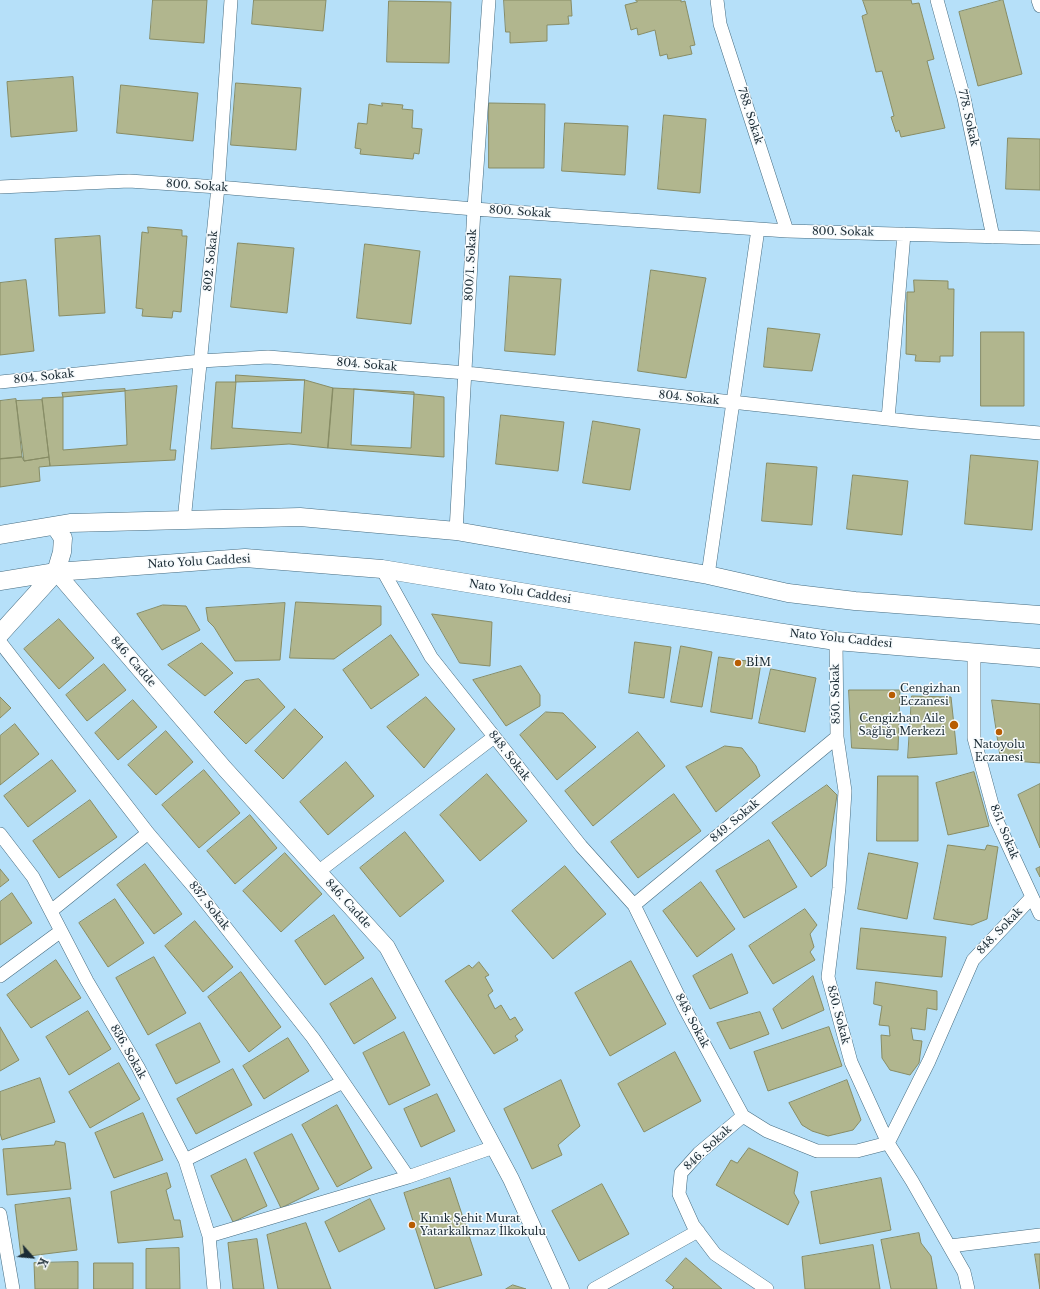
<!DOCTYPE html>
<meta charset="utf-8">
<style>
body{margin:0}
#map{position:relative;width:1040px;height:1289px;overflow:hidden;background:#b6e0f9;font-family:"Libre Baskerville",serif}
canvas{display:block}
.north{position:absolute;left:12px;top:1237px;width:40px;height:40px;-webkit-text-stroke:3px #f7fbfd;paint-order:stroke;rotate:117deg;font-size:11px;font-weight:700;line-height:16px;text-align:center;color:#1b2b34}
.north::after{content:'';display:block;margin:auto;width:14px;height:18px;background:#1b2b34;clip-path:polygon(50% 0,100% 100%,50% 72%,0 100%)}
</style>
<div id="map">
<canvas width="1040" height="1289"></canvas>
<div class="north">K</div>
</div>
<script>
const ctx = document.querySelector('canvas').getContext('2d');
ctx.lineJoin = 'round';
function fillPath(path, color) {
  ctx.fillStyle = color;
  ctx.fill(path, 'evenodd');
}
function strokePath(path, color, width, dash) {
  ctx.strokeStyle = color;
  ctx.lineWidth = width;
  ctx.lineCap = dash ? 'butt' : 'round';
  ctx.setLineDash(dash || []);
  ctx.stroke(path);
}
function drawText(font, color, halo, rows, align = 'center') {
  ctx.font = font + ' "Libre Baskerville",serif';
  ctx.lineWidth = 3;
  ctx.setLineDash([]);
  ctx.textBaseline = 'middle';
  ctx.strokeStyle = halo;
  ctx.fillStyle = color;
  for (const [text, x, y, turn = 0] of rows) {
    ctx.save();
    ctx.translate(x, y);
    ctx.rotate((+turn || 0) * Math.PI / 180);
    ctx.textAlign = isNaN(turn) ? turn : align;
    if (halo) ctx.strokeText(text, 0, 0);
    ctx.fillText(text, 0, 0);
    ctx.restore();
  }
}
const building = new Path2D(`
 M 153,0 L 207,0 L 204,43 L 150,39 Z
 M 254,0 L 326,0 L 323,31 L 252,24 Z
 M 504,0 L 571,0 L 572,16 L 568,16 L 569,24 L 547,25 L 547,41 L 510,43 L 510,32 L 506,32 Z
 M 636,0 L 681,0 L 681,2 L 685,1 L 695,45 L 690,46 L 692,54 L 668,59 L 667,54 L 660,56 L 655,30 L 638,35 L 637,28 L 631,30 L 625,5 L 637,2 Z
 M 863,0 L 911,0 L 912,4 L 919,3 L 934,59 L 927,61 L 945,128 L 901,137 L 899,130 L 896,132 L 891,117 L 894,116 L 882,71 L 876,72 L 862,16 L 867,14 Z
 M 1003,0 L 1022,74 L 978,86 L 959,12 Z
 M 389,1 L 451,2 L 449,63 L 387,62 Z
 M 73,77 L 77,131 L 11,137 L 7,82 Z
 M 236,83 L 301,88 L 296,150 L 231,145 Z
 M 121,85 L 198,93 L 193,141 L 117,133 Z
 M 382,103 L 403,105 L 402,109 L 413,110 L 412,128 L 422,129 L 419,154 L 414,153 L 413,159 L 360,154 L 361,149 L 355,148 L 358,123 L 367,124 L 369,104 L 382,106 Z
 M 489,103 L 545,104 L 544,168 L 489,168 Z
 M 664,115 L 706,119 L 700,193 L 658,189 Z
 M 565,123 L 628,126 L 625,175 L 562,171 Z
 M 1008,138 L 1040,139 L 1040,190 L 1006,189 Z
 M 148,227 L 182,230 L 182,236 L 187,236 L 181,312 L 173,311 L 172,318 L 142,316 L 143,309 L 136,308 L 142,232 L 148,233 Z
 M 100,236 L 105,313 L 59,316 L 55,239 Z
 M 238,243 L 294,248 L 287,313 L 231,307 Z
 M 365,244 L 420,251 L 411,324 L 357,318 Z
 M 651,270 L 706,278 L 686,378 L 638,371 Z
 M 510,276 L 561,279 L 555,355 L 505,351 Z
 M 26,280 L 34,351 L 0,355 L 0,283 Z
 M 914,280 L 948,281 L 948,289 L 954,289 L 953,356 L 940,356 L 940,362 L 915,361 L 916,355 L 906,354 L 907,292 L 914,292 Z
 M 768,328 L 820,334 L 812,371 L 764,367 Z
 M 981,332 L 1024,332 L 1024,406 L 981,406 Z
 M 236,375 L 305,380 L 236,382 Z
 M 305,380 L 333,388 L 328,448 L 289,444 L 211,449 L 216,382 L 236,382 L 232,428 L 301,433 Z
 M 177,386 L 170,450 L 176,450 L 175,460 L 50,466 L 42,398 L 63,397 L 63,450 L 127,445 L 125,391 Z
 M 333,388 L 354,389 L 351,445 L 411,448 L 414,394 L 444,397 L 444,457 L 328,448 Z
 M 125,389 L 125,391 L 63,397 L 62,393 Z
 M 354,389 L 414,392 L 414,394 Z
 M 16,399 L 22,457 L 0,459 L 0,401 Z
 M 42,400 L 49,457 L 24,461 L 16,401 Z
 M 501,415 L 564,422 L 558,471 L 496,464 Z
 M 593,421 L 640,429 L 630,490 L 583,483 Z
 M 971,455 L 1038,461 L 1032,530 L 965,524 Z
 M 22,457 L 24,461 L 49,457 L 50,466 L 39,467 L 40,481 L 0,487 L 0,459 Z
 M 767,463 L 817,467 L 812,525 L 762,521 Z
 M 853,475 L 908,481 L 902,535 L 847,529 Z
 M 296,602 L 381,606 L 381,625 L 334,659 L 290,658 Z
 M 285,603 L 280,660 L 235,661 L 214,627 L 208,621 L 206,608 Z
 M 163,605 L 186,606 L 200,630 L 162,650 L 137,614 Z
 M 432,614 L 492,622 L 490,666 L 460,663 Z
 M 59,619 L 94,658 L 59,689 L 24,649 Z
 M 391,635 L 419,675 L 371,709 L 343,670 Z
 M 635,642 L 671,647 L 664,698 L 629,693 Z
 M 202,643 L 233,673 L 205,696 L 168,665 Z
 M 681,646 L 712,652 L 702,707 L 671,702 Z
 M 719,657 L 761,663 L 752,719 L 711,712 Z
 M 104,664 L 126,690 L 87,721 L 66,695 Z
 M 521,666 L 540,695 L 540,706 L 506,726 L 473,680 Z
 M 771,669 L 816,678 L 805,732 L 759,723 Z
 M 259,679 L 285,707 L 246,744 L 214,712 L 245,681 Z
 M 849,690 L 900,690 L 898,750 L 852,748 Z
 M 912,696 L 951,697 L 957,754 L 908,758 Z
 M 0,697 L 11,708 L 0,718 Z
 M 426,697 L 455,729 L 424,768 L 387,727 Z
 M 133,700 L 157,727 L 118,760 L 95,733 Z
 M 992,700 L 1040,704 L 1040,763 L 1001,760 Z
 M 295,709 L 323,737 L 283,779 L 255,751 Z
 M 546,712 L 563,713 L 596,747 L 557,780 L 520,735 Z
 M 15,724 L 39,754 L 0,785 L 0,736 Z
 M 166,731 L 193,762 L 156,795 L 128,765 Z
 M 638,732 L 665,766 L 593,826 L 565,791 Z
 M 725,746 L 742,748 L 756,766 L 760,776 L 716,812 L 686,767 Z
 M 52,760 L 76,791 L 28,827 L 4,796 Z
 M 346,762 L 374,796 L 328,835 L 300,802 Z
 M 204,770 L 240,813 L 199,848 L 162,805 Z
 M 974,772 L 989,826 L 948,835 L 936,783 Z
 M 487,774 L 527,821 L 480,861 L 440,815 Z
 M 878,776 L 918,776 L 918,841 L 877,841 Z
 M 1040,784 L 1040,848 L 1018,795 Z
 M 827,785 L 837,795 L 826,866 L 811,877 L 772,823 Z
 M 674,794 L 701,831 L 638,878 L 611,842 Z
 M 90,800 L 117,837 L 59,878 L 33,841 Z
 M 250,815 L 277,848 L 235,884 L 207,851 Z
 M 405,832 L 444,881 L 400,917 L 360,868 Z
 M 769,840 L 797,887 L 744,918 L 716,871 Z
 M 948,845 L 985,850 L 987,845 L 998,847 L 987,919 L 972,925 L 934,919 Z
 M 285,853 L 322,894 L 281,932 L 243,891 Z
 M 869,853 L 918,863 L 907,919 L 858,909 Z
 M 145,864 L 182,914 L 154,934 L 117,885 Z
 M 565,866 L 606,914 L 553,959 L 512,911 Z
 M 1040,867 L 1040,877 L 1036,869 Z
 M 0,869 L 9,880 L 0,887 Z
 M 701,882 L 735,929 L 697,957 L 663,911 Z
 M 12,893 L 32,923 L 0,945 L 0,902 Z
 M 115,899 L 144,943 L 108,967 L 79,923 Z
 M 805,909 L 817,925 L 810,934 L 814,947 L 810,952 L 815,960 L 773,984 L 749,946 Z
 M 334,915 L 364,958 L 325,985 L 295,941 Z
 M 195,921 L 233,967 L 203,992 L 165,946 Z
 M 861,928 L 946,937 L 942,977 L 857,969 Z
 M 732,954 L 748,993 L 710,1009 L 693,976 Z
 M 154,957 L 186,1013 L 148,1035 L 116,978 Z
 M 56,960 L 81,998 L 31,1028 L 7,995 Z
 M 631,961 L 666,1024 L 610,1056 L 575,993 Z
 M 479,962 L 489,975 L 485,977 L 493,991 L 488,995 L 495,1009 L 501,1005 L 510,1020 L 515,1017 L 523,1030 L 515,1036 L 518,1040 L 494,1054 L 445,981 L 469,965 L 472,968 Z
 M 241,972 L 281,1027 L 249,1052 L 208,997 Z
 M 813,976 L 824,1010 L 782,1029 L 773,1009 Z
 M 372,978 L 396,1018 L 354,1044 L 330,1004 Z
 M 876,982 L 937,991 L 937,1010 L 927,1008 L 925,1030 L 911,1028 L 913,1040 L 922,1041 L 919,1063 L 910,1075 L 890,1070 L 882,1058 L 881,1035 L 890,1036 L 889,1026 L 879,1025 L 882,1006 L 874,1004 Z
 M 88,1011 L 111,1049 L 69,1075 L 46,1037 Z
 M 760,1012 L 769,1034 L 730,1049 L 717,1023 Z
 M 200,1023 L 220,1062 L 176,1084 L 156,1045 Z
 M 0,1027 L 19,1060 L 0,1071 Z
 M 829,1027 L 842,1066 L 768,1091 L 754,1052 Z
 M 404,1032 L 430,1085 L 389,1105 L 363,1053 Z
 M 288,1038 L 309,1071 L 264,1099 L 243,1066 Z
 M 675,1052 L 701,1101 L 644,1132 L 618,1084 Z
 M 119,1063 L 140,1099 L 90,1128 L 69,1092 Z
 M 233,1069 L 252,1105 L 196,1134 L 177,1099 Z
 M 40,1078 L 55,1122 L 2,1140 L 0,1133 L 0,1092 Z
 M 561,1080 L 580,1126 L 558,1145 L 562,1155 L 532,1169 L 504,1109 Z
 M 847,1080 L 861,1120 L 853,1130 L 828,1136 L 812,1131 L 802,1125 L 789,1103 Z
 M 437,1094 L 455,1131 L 421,1147 L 404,1109 Z
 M 337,1105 L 372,1168 L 337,1187 L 302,1125 Z
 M 143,1113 L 163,1160 L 114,1178 L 95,1133 Z
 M 292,1134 L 319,1189 L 281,1208 L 254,1153 Z
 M 56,1141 L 65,1143 L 71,1189 L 7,1195 L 3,1149 L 54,1145 Z
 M 749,1148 L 798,1172 L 794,1193 L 799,1202 L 788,1225 L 716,1185 L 731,1160 L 737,1163 Z
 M 246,1159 L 267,1206 L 233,1222 L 211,1176 Z
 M 167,1173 L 171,1187 L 166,1190 L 174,1220 L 180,1220 L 183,1237 L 118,1243 L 111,1192 Z
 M 450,1178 L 482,1275 L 435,1289 L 404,1193 Z
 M 881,1178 L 891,1230 L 820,1244 L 811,1192 Z
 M 602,1184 L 629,1234 L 579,1261 L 552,1211 Z
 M 70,1198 L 77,1250 L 21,1257 L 15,1205 Z
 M 370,1199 L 385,1229 L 339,1252 L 325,1222 Z
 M 306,1223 L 331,1289 L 278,1289 L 267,1235 Z
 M 919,1233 L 921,1243 L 931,1256 L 937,1289 L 891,1289 L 881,1240 Z
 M 257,1239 L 264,1289 L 233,1289 L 228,1243 Z
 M 873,1245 L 880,1289 L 805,1289 L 802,1257 Z
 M 179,1248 L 180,1289 L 146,1289 L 146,1249 Z
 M 1035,1254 L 1040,1254 L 1040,1289 Z
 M 686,1258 L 722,1289 L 672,1289 L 674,1287 L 666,1281 Z
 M 78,1262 L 78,1289 L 35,1289 L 34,1263 Z
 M 94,1263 L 133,1263 L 133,1289 L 94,1289 Z
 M 513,1285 L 526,1289 L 506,1289 Z`);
fillPath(building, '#b1b68e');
strokePath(building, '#878c65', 1);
const minor = new Path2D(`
 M 717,0 L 720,24 L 787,231
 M 937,0 L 964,98 L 993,237
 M 1038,0 L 1040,6
 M 0,187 L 129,181 L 218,187 L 474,209 L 787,231 L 1040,238
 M 0,382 L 201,361 L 268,357 L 466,373 L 915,422 L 1040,433
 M 888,419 L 904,234
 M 184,521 L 218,187 L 231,0
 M 456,531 L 474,209 L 489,0
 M 382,569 L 431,657 L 581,846 L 634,905 L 684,1007 L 743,1116 L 767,1131 L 817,1151 L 857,1151 L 888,1143 L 929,1061 L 973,960 L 1032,897
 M 708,575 L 758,229
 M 836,641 L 837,737 L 845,791 L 839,888 L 828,977 L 851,1062 L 888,1143 L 912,1181 L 964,1272 L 968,1289
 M 0,642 L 148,833 L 193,886 L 313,1038 L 408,1177
 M 974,652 L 974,738 L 996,819 L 1040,914
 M 0,834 L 33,877 L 87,981 L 138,1067 L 185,1160 L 209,1236 L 214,1289
 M 318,872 L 494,737
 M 634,905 L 837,737
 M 51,911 L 148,833
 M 0,976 L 61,931
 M 743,1116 L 699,1153 L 681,1173 L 679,1194 L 693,1225 L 715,1254 L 767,1289
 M 185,1160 L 343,1082
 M 0,1214 L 13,1289
 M 209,1236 L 408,1177 L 494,1147
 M 950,1246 L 1040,1235
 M 594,1289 L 698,1231`);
const tertiary = new Path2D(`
 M 56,572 L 225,769 L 387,947 L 511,1179 L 561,1289`);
const secondary = new Path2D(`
 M 0,535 L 70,523 L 300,517 L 456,531 L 708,575 L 788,593 L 855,601 L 1040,615
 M 0,581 L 56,572 L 245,558 L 382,569 L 612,607 L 836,641 L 1040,658
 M 0,634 L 56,572 L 62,552 L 63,538 L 55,526`);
strokePath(minor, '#466c81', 14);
strokePath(tertiary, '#466c81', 17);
strokePath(secondary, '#466c81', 19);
strokePath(minor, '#fff', 13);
strokePath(tertiary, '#fff', 16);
strokePath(secondary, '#fff', 18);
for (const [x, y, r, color] of [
 [738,663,4,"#b85d03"],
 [892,695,4,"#b85d03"],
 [954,725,5,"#b85d03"],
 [999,732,4,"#b85d03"],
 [412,1225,4,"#b85d03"]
]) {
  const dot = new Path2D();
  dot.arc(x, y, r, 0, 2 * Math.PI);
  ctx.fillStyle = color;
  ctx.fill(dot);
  strokePath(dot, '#f7fbfd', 1.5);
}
drawText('11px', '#1b2b34', '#f7fbfd', [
 ["788. Sokak",750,116,72],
 ["778. Sokak",968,118,77],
 ["800. Sokak",197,186,4],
 ["800. Sokak",520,212,4],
 ["800. Sokak",843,232,1],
 ["802. Sokak",211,261,-84],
 ["800/1. Sokak",471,265,-87],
 ["804. Sokak",367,365,5],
 ["804. Sokak",44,377,-6],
 ["804. Sokak",689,398,6],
 ["Nato Yolu Caddesi",199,562,-3],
 ["Nato Yolu Caddesi",520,592,9],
 ["Nato Yolu Caddesi",841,639,6],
 ["846. Cadde",133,662,49],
 ["850. Sokak",836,694,-91],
 ["848. Sokak",509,756,52],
 ["849. Sokak",735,821,-40],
 ["851. Sokak",1004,832,68],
 ["846. Cadde",348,904,48],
 ["837. Sokak",209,906,52],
 ["848. Sokak",1000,931,-46],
 ["850. Sokak",838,1015,75],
 ["848. Sokak",692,1021,62],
 ["836. Sokak",128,1052,60],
 ["846. Sokak",708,1148,-43]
]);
drawText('11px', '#1b2b34', '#f7fbfd', [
 ["BİM",746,663],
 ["Cengizhan",900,689],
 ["Eczanesi",900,702],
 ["Cengizhan Aile",945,719,"right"],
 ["Sağlığı Merkezi",945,732,"right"],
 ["Natoyolu",999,745,"center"],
 ["Eczanesi",999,758,"center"],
 ["Kınık Şehit Murat",420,1219],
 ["Yatarkalkmaz İlkokulu",420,1232]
], 'left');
</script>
